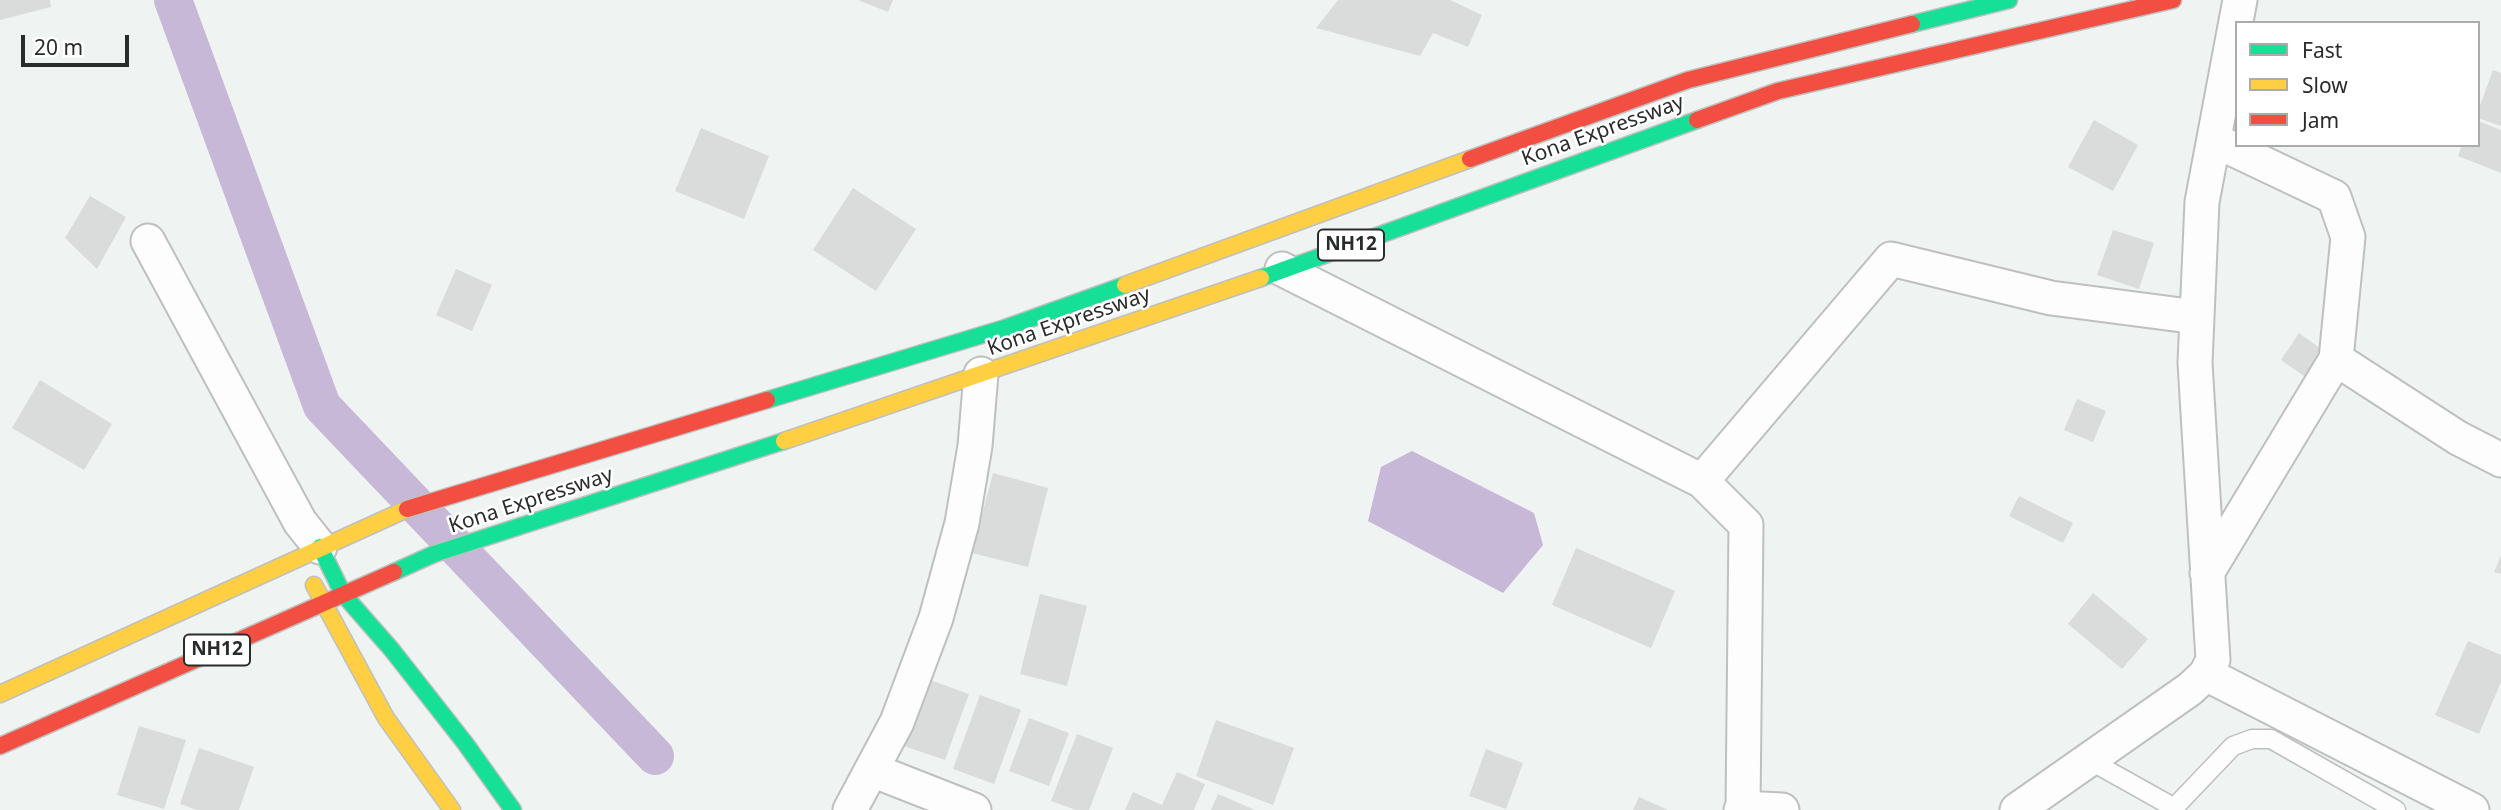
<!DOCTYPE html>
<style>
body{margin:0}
#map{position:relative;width:2501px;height:810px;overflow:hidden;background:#eff3f1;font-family:"Noto Sans",sans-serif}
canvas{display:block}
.legend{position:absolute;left:2235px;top:21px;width:245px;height:126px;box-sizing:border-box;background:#fff;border:2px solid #aaabaa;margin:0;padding:9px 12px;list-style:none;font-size:21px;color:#2a2c2b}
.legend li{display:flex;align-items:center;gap:14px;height:35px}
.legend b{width:35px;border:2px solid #aaabaa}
.scale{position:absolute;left:21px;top:35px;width:108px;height:32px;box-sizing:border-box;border:4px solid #2a2c2b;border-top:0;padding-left:9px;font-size:21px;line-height:24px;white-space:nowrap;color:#2a2c2b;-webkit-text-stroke:5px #fff;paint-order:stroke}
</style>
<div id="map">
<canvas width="2501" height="810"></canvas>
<ul class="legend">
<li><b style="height:9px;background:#16e098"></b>Fast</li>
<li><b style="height:9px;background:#ffcf43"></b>Slow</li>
<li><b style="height:9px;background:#f24e42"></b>Jam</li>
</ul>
<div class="scale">20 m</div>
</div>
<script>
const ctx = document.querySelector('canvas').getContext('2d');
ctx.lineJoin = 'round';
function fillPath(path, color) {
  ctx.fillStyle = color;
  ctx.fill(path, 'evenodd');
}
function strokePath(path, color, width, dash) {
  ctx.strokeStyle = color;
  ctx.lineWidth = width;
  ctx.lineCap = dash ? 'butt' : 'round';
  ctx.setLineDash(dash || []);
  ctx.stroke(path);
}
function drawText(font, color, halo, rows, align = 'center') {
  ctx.font = font + ' "Noto Sans",sans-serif';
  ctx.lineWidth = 5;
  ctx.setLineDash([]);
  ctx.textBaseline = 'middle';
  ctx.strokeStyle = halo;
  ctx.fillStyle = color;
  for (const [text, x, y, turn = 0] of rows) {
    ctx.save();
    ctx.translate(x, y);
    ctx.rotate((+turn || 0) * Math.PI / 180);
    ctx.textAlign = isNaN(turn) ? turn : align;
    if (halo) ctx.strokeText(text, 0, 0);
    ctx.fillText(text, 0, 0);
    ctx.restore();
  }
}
fillPath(new Path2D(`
 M 1412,451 L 1534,513 L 1543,545 L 1503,593 L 1368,521 L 1381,467 Z`), '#c7b8d8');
strokePath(new Path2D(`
 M 173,0 L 322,406 L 655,756`), '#c7b8d8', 38);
fillPath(new Path2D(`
 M 0,0 L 50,0 L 51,7 L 0,20 Z
 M 858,0 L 893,0 L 888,12 Z
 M 1338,0 L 1450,0 L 1482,15 L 1468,47 L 1433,33 L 1420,56 L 1316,28 Z
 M 2493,70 L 2501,73 L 2501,126 L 2478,118 L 2478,111 Z
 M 2094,120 L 2138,145 L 2113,191 L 2068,167 Z
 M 2478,121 L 2501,130 L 2501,173 L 2458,156 L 2462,145 L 2478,145 Z
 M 701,128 L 769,156 L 744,219 L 675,191 Z
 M 853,188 L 916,229 L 876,291 L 813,250 Z
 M 90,196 L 126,217 L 97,269 L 65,238 Z
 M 2113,230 L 2154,243 L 2139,289 L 2097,275 Z
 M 456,269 L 492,285 L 472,331 L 436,315 Z
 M 2299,333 L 2325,352 L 2307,378 L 2281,360 Z
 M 40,380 L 112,424 L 84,470 L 12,428 Z
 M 2077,399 L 2106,411 L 2093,442 L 2064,430 Z
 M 993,473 L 1048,488 L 1028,567 L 972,553 Z
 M 2019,496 L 2073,523 L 2063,543 L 2009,516 Z
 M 1576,548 L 1675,591 L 1651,648 L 1552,605 Z
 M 2501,555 L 2501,574 L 2494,572 Z
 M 2093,593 L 2148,639 L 2122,669 L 2068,624 Z
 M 1040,594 L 1087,606 L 1067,686 L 1020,674 Z
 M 2468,641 L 2501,655 L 2501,682 L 2479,734 L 2435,715 Z
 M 919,676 L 969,694 L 945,760 L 895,743 Z
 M 980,695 L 1021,710 L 994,784 L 953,769 Z
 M 1029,718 L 1069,733 L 1049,786 L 1009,771 Z
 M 1216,720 L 1294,748 L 1273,805 L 1196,776 Z
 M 139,726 L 186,740 L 164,809 L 117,795 Z
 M 1077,734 L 1113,748 L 1089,810 L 1076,810 L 1051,801 Z
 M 199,748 L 254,767 L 239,810 L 197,810 L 180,804 Z
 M 1486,749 L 1523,763 L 1506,809 L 1469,796 Z
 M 1177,772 L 1205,784 L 1194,810 L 1125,810 L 1133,792 L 1162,805 Z
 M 1218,794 L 1255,810 L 1211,810 Z
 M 1639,797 L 1668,810 L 1633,810 Z`), '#d9dcda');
const lane = new Path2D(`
 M 2089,760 L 2173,807
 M 2172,810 L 2233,746 L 2252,739 L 2271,739 L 2396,810`);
const street = new Path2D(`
 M 148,241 L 300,522 L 320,547
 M 1282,269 L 1702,481 L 1746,525 L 1743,808
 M 2336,359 L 2458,438 L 2501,460
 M 1702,481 L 1891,259 L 2051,298 L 2197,317
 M 2207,573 L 2336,359 L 2348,237 L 2334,197 L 2214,140
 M 2206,674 L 2472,810
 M 872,770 L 974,810
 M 850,810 L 897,722 L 936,618 L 962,523 L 975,446 L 981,374
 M 1741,810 L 1743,808 L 1782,810
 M 2017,810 L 2190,689 L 2206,674 L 2213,660 L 2195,363 L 2202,202 L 2240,0`);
const fast = new Path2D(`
 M 1912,24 L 2009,0
 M 1261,278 L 1697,120
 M 767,400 L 1005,328 L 1125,285
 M 320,547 L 343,594 L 392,650 L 465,743 L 513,810
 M 394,572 L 434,554 L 784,441`);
const slow = new Path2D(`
 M 1125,285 L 1470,159
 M 784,441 L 1261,278
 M 314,585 L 386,718 L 452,810
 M 0,694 L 407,509`);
const jam = new Path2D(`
 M 1697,120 L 1778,91 L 2173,0
 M 1470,159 L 1688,80 L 1912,24
 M 407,509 L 767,400
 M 0,746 L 394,572`);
strokePath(lane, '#bec0bf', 21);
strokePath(street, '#bec0bf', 37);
strokePath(fast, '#bec0bf', 19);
strokePath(slow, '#bec0bf', 19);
strokePath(jam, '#bec0bf', 19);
strokePath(lane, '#fdfdfd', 18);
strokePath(street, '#fdfdfd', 33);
strokePath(fast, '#16e098', 16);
strokePath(slow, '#ffcf43', 16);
strokePath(jam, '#f24e42', 16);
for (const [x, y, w] of [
 [1351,245,66],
 [217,650,66]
]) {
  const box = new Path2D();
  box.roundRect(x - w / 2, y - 15.5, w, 31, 5);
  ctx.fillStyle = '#fff';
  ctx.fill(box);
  strokePath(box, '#2a2c2b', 2);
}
drawText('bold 19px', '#2a2c2b', null, [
 ["NH12",1351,245],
 ["NH12",217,650]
]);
drawText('21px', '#2a2c2b', '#fff', [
 ["Kona Expressway",1603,131,-20],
 ["Kona Expressway",1069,322,-19],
 ["Kona Expressway",531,501,-18]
]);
</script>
